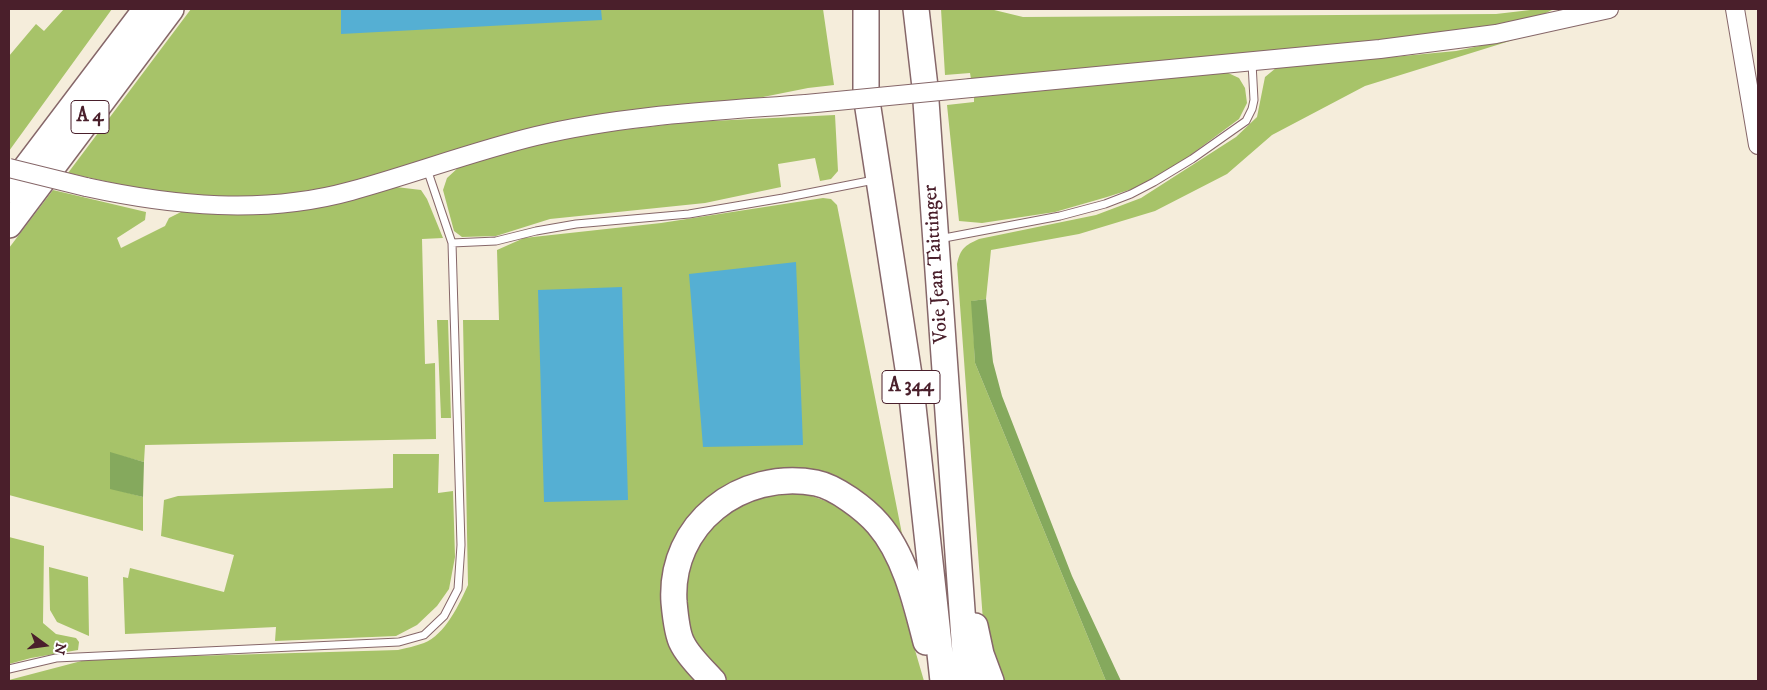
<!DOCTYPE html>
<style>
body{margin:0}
#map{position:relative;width:1767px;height:690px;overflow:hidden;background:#f5eddb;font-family:"IM FELL DW Pica",serif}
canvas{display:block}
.frame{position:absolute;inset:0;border:10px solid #4a1f2b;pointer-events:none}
.north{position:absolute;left:20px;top:620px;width:50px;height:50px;-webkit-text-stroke:4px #fff;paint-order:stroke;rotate:104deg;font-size:14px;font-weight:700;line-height:20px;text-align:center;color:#4a1f2b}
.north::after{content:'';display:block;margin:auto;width:18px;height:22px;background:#4a1f2b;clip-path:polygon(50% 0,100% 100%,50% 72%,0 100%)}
</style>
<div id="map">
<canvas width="1767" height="690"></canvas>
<div class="frame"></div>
<div class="north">N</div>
</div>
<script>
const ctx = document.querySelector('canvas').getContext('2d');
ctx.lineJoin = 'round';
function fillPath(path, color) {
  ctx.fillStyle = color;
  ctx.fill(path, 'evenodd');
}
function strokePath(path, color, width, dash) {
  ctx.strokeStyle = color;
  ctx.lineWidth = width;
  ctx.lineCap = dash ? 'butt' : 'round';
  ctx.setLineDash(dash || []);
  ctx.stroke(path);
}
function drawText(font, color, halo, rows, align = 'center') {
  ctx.font = font + ' "IM FELL DW Pica",serif';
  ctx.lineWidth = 4;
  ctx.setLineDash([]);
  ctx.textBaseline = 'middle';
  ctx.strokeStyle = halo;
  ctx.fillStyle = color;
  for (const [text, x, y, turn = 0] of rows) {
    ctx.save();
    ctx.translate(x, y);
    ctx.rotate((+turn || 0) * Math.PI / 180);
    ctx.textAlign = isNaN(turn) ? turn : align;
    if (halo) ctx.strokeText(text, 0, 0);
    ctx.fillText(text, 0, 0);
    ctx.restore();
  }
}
fillPath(new Path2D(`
 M 64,9 L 112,9 L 9,151 L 9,56 L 36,24 L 44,31 Z
 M 191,9 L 823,9 L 834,85 L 808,88 L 753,99 L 637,113 L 349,184 L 266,197 L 198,197 L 154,192 L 68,173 Z
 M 941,9 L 990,9 L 1023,17 L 1496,14 L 1539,9 L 1554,9 L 1534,19 L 1412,38 L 971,79 L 970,73 L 945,75 Z
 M 1526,36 L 1365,86 L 1272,135 L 1227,174 L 1155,211 L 1079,234 L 991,250 L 986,299 L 972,301 L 975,363 L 1106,681 L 998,681 L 983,621 L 957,264 C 961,248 964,246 979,239 L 1096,215 L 1141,198 L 1236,137 L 1257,117 L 1265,77 L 1276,68 L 1456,51 Z
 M 1226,72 L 1239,78 L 1245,88 L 1247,103 L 1239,119 L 1154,182 L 1107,197 L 1055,212 L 982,223 L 959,221 L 947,105 L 974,102 L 974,97 Z
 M 835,115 L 838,171 L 831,179 L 820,181 L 815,158 L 778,164 L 781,187 L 705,203 L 550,219 L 496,236 L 462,237 L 454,231 L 443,190 L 447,178 L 460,166 L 569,136 L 690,122 Z
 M 396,187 L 421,190 L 427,199 L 443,238 L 422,239 L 425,364 L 435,363 L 436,439 L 145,445 L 144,462 L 110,453 L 110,488 L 143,497 L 143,531 L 9,495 L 9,248 L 53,190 L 146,212 L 145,220 L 117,238 L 121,248 L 165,226 L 169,218 L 183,211 Z
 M 823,198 L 831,199 L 837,205 L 903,539 L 865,498 L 730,487 L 664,584 L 704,681 L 9,681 L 9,680 L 89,659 L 398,650 C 406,648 416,646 424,643 C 445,635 460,603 468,585 L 463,320 L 499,320 L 497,250 L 524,238 L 661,223 Z
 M 437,320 L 448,320 L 451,418 L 441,418 Z
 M 393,454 L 439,454 L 438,493 L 453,491 L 455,557 L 449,589 L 437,606 L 417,625 L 396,636 L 275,641 L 276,627 L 125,634 L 123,577 L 128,578 L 130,568 L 224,592 L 234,555 L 161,536 L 164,500 L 178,496 L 393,488 Z
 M 777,491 L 806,494 L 834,504 L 855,517 L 876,540 L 892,571 L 924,681 L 728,681 L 704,659 L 684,622 L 686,568 L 699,542 L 727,513 L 752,498 Z
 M 9,537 L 44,546 L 43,623 L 56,634 L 76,638 L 79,642 L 78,650 L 31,658 L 9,664 Z
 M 49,567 L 88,577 L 89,636 L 57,622 L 50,610 Z`), '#a7c369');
fillPath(new Path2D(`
 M 986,299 L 993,362 L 1002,396 L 1072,576 L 1121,681 L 1106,681 L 975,363 L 971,301 Z
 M 110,452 L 144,462 L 143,497 L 110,489 Z`), '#85a95d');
fillPath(new Path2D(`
 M 341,9 L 601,9 L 602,20 L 341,34 Z
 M 796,262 L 803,445 L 703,447 L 689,274 Z
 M 622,287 L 628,500 L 544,502 L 538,290 Z`), '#55afd3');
const service = new Path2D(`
 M 939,239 L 1060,216 L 1105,204 L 1131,194 L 1154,182 L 1192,159 L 1246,121 L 1252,109 L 1254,100 L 1252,63
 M 452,243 L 496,241 L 536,231 L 576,224 L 689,214 L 783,198 L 874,180
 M 9,669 L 56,658 L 399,642 L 424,635 L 444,616 L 458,589 L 461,545 L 452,243 L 427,169`);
const tertiary = new Path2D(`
 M 1735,9 L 1758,145
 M 971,88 L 1380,49 L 1496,34 L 1609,9
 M 86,187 C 173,206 264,215 351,191 C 413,174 474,151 536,136 C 624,115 716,111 806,104`);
const motorway = new Path2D(`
 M 866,9 L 866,95 L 911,388 L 943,681
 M 916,9 L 925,87 L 967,681
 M 9,190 L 146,9
 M 9,225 L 171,9
 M 975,626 L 981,654 L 991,681
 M 713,681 C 703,670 688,656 682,643 C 677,634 675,613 674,602 C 669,524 741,469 816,483 C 836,487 865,509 878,524 C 905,555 916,603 926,642`);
strokePath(service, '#866769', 9);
strokePath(tertiary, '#866769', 20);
strokePath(motorway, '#866769', 28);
strokePath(service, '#fff', 7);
strokePath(tertiary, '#fff', 18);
strokePath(motorway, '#fff', 25);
const tertiaryBridge = new Path2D(`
 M 806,104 L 971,88
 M 9,168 L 86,187`);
strokePath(tertiaryBridge, '#866769', 20, []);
strokePath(tertiaryBridge, '#fff', 18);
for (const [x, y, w] of [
 [90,117,38],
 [911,387,58]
]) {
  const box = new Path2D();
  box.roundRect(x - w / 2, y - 16.5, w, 33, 4);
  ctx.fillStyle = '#fff';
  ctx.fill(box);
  strokePath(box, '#4a1f2b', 1);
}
drawText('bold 19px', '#4a1f2b', null, [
 ["A 4",90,117],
 ["A 344",911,387]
]);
drawText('20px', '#4a1f2b', '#fff', [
 ["Voie Jean Taittinger",937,264,-94]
]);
</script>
